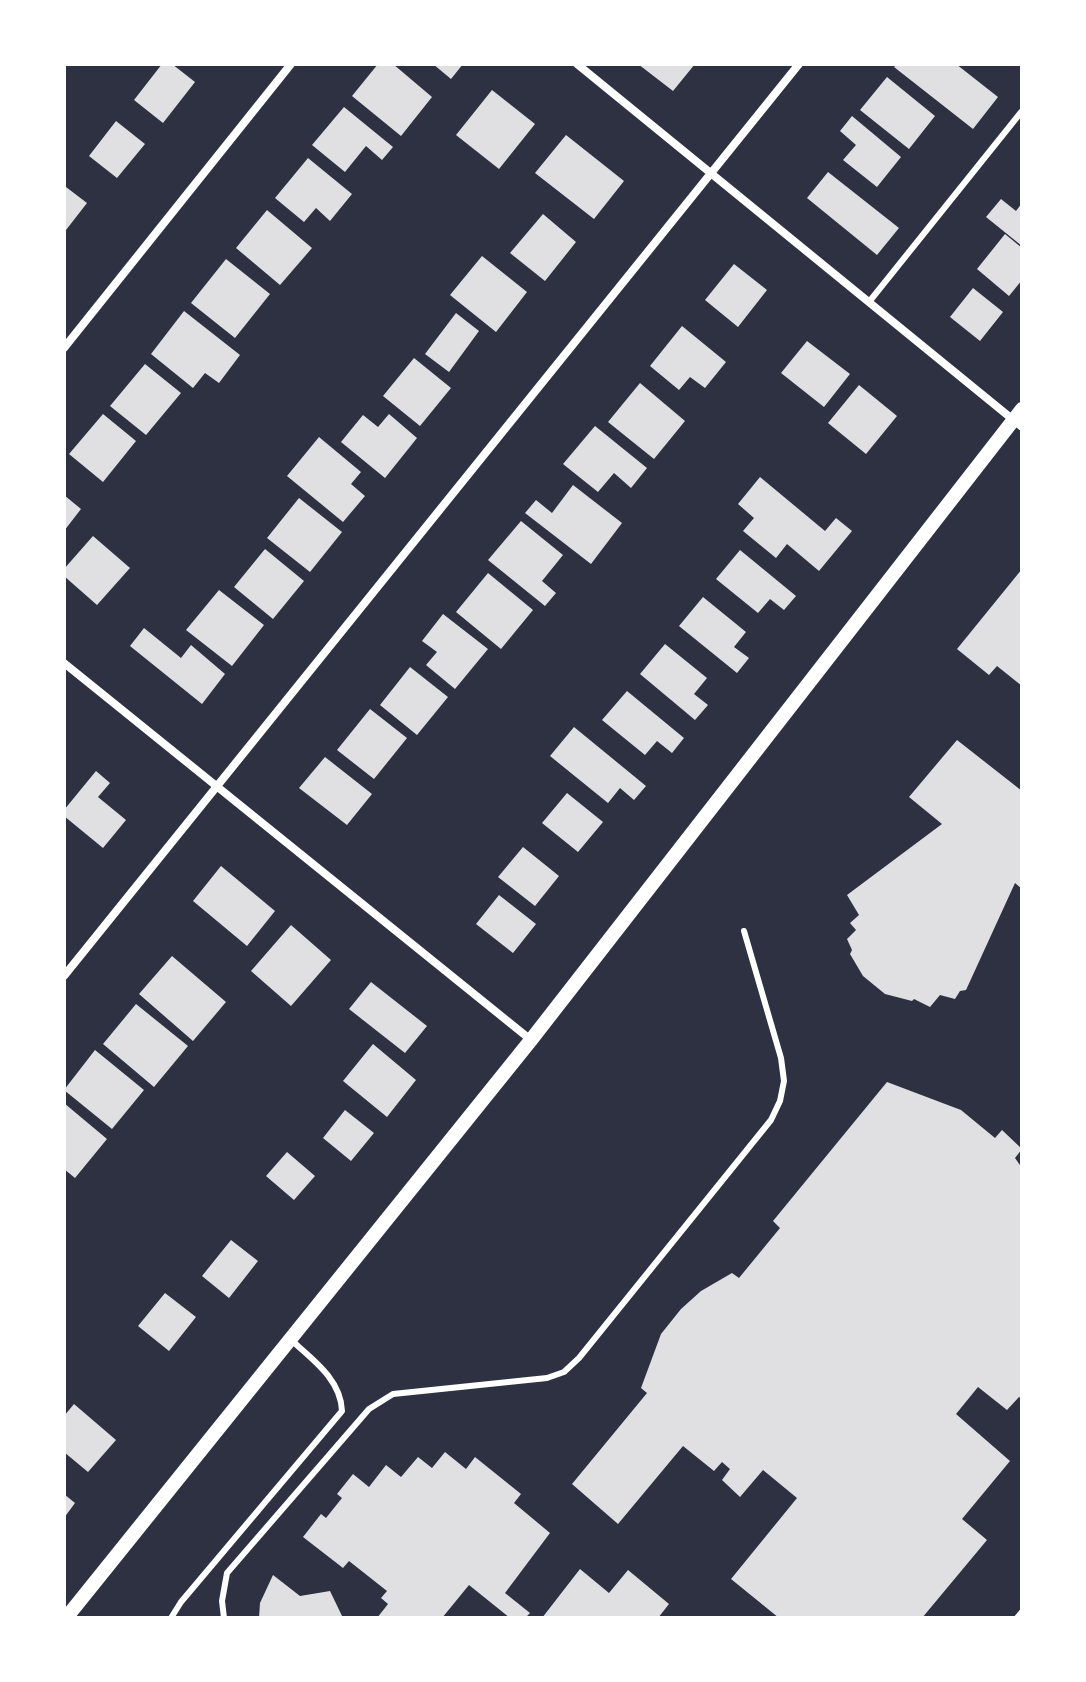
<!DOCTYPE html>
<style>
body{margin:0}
#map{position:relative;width:1086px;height:1682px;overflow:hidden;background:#2d3142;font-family:"DejaVu Sans",sans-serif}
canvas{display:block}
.frame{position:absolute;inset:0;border:66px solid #fff;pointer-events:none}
</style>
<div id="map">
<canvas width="1086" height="1682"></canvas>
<div class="frame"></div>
</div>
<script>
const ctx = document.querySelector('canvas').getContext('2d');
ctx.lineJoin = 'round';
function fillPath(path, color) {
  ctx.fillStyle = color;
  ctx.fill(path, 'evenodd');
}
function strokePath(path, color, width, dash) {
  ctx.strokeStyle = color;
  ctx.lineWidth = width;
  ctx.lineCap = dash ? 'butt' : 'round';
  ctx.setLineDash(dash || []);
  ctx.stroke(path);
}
fillPath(new Path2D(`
 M 162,64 L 172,64 L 195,82 L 163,123 L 134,100 Z
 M 378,64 L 393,64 L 432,97 L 401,136 L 352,96 Z
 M 433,64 L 463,64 L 451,79 Z
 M 638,64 L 695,64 L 673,91 Z
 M 897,64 L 956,64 L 998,97 L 973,129 L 894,67 Z
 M 887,77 L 935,116 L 909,149 L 860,110 Z
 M 492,90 L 535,124 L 499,169 L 456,135 Z
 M 344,107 L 393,147 L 382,160 L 366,146 L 345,172 L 312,145 Z
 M 852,116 L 901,157 L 877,187 L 843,160 L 856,145 L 840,131 Z
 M 116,121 L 145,144 L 117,178 L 89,156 Z
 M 566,135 L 624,181 L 594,219 L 535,173 Z
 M 308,158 L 352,194 L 330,221 L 316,208 L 304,222 L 275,198 Z
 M 828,172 L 899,228 L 877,255 L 807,198 Z
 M 66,187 L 87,203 L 66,230 L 64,190 Z
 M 1001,199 L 1016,211 L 1022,203 L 1022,246 L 986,217 Z
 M 267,210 L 312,248 L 280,285 L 236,248 Z
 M 543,214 L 576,242 L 545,281 L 510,253 Z
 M 1005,234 L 1022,248 L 1022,280 L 1009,296 L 977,269 Z
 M 482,256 L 527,292 L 496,332 L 450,295 Z
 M 226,259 L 270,294 L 235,338 L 191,303 Z
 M 734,264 L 767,290 L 738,327 L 705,300 Z
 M 973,288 L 1003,312 L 980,341 L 950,317 Z
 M 184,311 L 240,355 L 219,383 L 205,373 L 193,388 L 151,354 Z
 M 456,313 L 479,331 L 449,372 L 425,354 Z
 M 682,326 L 726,362 L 705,388 L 690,377 L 679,390 L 650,366 Z
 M 807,341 L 850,374 L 824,407 L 781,373 Z
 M 414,358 L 451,388 L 420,426 L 383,396 Z
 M 145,364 L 181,393 L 146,435 L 110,406 Z
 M 640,383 L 685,421 L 654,459 L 608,422 Z
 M 859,385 L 897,416 L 866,454 L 828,423 Z
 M 103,414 L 136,441 L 103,482 L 69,454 Z
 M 389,414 L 417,438 L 385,478 L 341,442 L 363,415 L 378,427 Z
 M 595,426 L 647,468 L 631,488 L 614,473 L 598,492 L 563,464 Z
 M 319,437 L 361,472 L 351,484 L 365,496 L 343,522 L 287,476 Z
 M 760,477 L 825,531 L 836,518 L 852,531 L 819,571 L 787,544 L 776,558 L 743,531 L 754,518 L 738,504 Z
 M 573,485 L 622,523 L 591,564 L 525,513 L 536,500 L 552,513 Z
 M 64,495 L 81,509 L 64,531 Z
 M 299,498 L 342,532 L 310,572 L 267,538 Z
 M 521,521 L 563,555 L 542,581 L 556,593 L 545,606 L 488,560 Z
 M 93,536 L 130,568 L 97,605 L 64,576 L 64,569 Z
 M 265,549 L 304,581 L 273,619 L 234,587 Z
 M 740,550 L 796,596 L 784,610 L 770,599 L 758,613 L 716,579 Z
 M 1022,569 L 1022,686 L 997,666 L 989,675 L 957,649 Z
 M 488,573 L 533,610 L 501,649 L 456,612 Z
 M 219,590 L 264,625 L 232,666 L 186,630 Z
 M 703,597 L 746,632 L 734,647 L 749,658 L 737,673 L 679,626 Z
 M 443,614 L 488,649 L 455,689 L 426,665 L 437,652 L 422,641 Z
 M 144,628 L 181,658 L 191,645 L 225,674 L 202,704 L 130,646 Z
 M 665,644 L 707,678 L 694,694 L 708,705 L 695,720 L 640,674 Z
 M 410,667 L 448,697 L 417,735 L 380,705 Z
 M 627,691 L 684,738 L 672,753 L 657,741 L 645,755 L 602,720 Z
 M 370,709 L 407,738 L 374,779 L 337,750 Z
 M 574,727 L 646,786 L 634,800 L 620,788 L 608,803 L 550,756 Z
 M 957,740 L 1022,791 L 1022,889 L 1015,883 L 966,990 L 960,991 L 955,999 L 940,995 L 930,1007 L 914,999 L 912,1001 L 885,994 L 863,976 L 850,954 L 852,950 L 847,939 L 856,930 L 850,923 L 859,915 L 847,895 L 942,824 L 909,797 Z
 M 325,757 L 372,794 L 347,825 L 299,788 Z
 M 96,771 L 110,783 L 98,797 L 126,820 L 103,848 L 64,816 L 64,810 Z
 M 567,793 L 603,822 L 578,852 L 542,823 Z
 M 523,847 L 559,876 L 535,906 L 498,877 Z
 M 221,866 L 275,911 L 247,946 L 193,901 Z
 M 499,895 L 536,924 L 513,953 L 476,924 Z
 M 291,925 L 331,960 L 291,1006 L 251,971 Z
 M 172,956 L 226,1002 L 193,1041 L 139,994 Z
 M 371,982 L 427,1026 L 405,1053 L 349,1009 Z
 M 136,1004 L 188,1046 L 154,1087 L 103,1044 Z
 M 373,1044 L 416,1080 L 387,1117 L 343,1081 Z
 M 95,1050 L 144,1090 L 112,1129 L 64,1090 Z
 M 887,1082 L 961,1110 L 995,1138 L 1002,1130 L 1022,1149 L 1015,1158 L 1022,1168 L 1022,1399 L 1019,1397 L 1007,1410 L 978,1387 L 956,1414 L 1010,1461 L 962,1519 L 987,1540 L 922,1618 L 779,1618 L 731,1579 L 797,1498 L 763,1470 L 740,1497 L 722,1480 L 730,1469 L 722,1462 L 714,1471 L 683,1446 L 618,1524 L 572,1484 L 647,1393 L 641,1388 L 661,1334 L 681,1309 L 701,1291 L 732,1273 L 739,1278 L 780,1228 L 773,1221 Z
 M 64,1103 L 107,1139 L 75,1178 L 64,1169 Z
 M 345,1110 L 374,1133 L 351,1161 L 323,1138 Z
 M 287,1152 L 315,1176 L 294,1200 L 266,1176 Z
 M 231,1240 L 258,1261 L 229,1298 L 202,1276 Z
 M 165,1293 L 196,1317 L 169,1351 L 138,1326 Z
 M 74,1404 L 116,1440 L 88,1472 L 64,1452 L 64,1416 Z
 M 445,1452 L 466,1469 L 475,1457 L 521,1494 L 514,1503 L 550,1533 L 505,1593 L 530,1613 L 525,1618 L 510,1618 L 469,1585 L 442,1618 L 377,1618 L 388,1604 L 381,1598 L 387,1591 L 349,1561 L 343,1568 L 303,1537 L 321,1514 L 326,1518 L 342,1498 L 337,1494 L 353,1474 L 369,1487 L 386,1465 L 401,1477 L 418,1457 L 432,1468 Z
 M 64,1494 L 75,1503 L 64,1518 Z
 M 580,1569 L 609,1593 L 628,1570 L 669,1604 L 658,1618 L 542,1618 Z
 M 273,1575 L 300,1596 L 330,1591 L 343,1618 L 259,1618 L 260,1603 Z`), '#e0e0e3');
strokePath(new Path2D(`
 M 869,302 L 1022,111
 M 171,1618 L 181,1602 L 342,1411 C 341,1379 312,1359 290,1339
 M 224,1618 L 222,1601 L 227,1573 L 369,1409 L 393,1394 L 547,1378 L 564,1372 L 579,1358 L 771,1120 L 780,1101 L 784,1081 L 781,1058 L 744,931
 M 1017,1618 L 1022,1612`), '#fff', 6);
strokePath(new Path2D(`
 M 577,64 L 1022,427
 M 64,348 L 291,64
 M 64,663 L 531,1040
 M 64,976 L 799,64`), '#fff', 8);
strokePath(new Path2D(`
 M 66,1618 L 531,1040 L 1022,409`), '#fff', 14);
</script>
